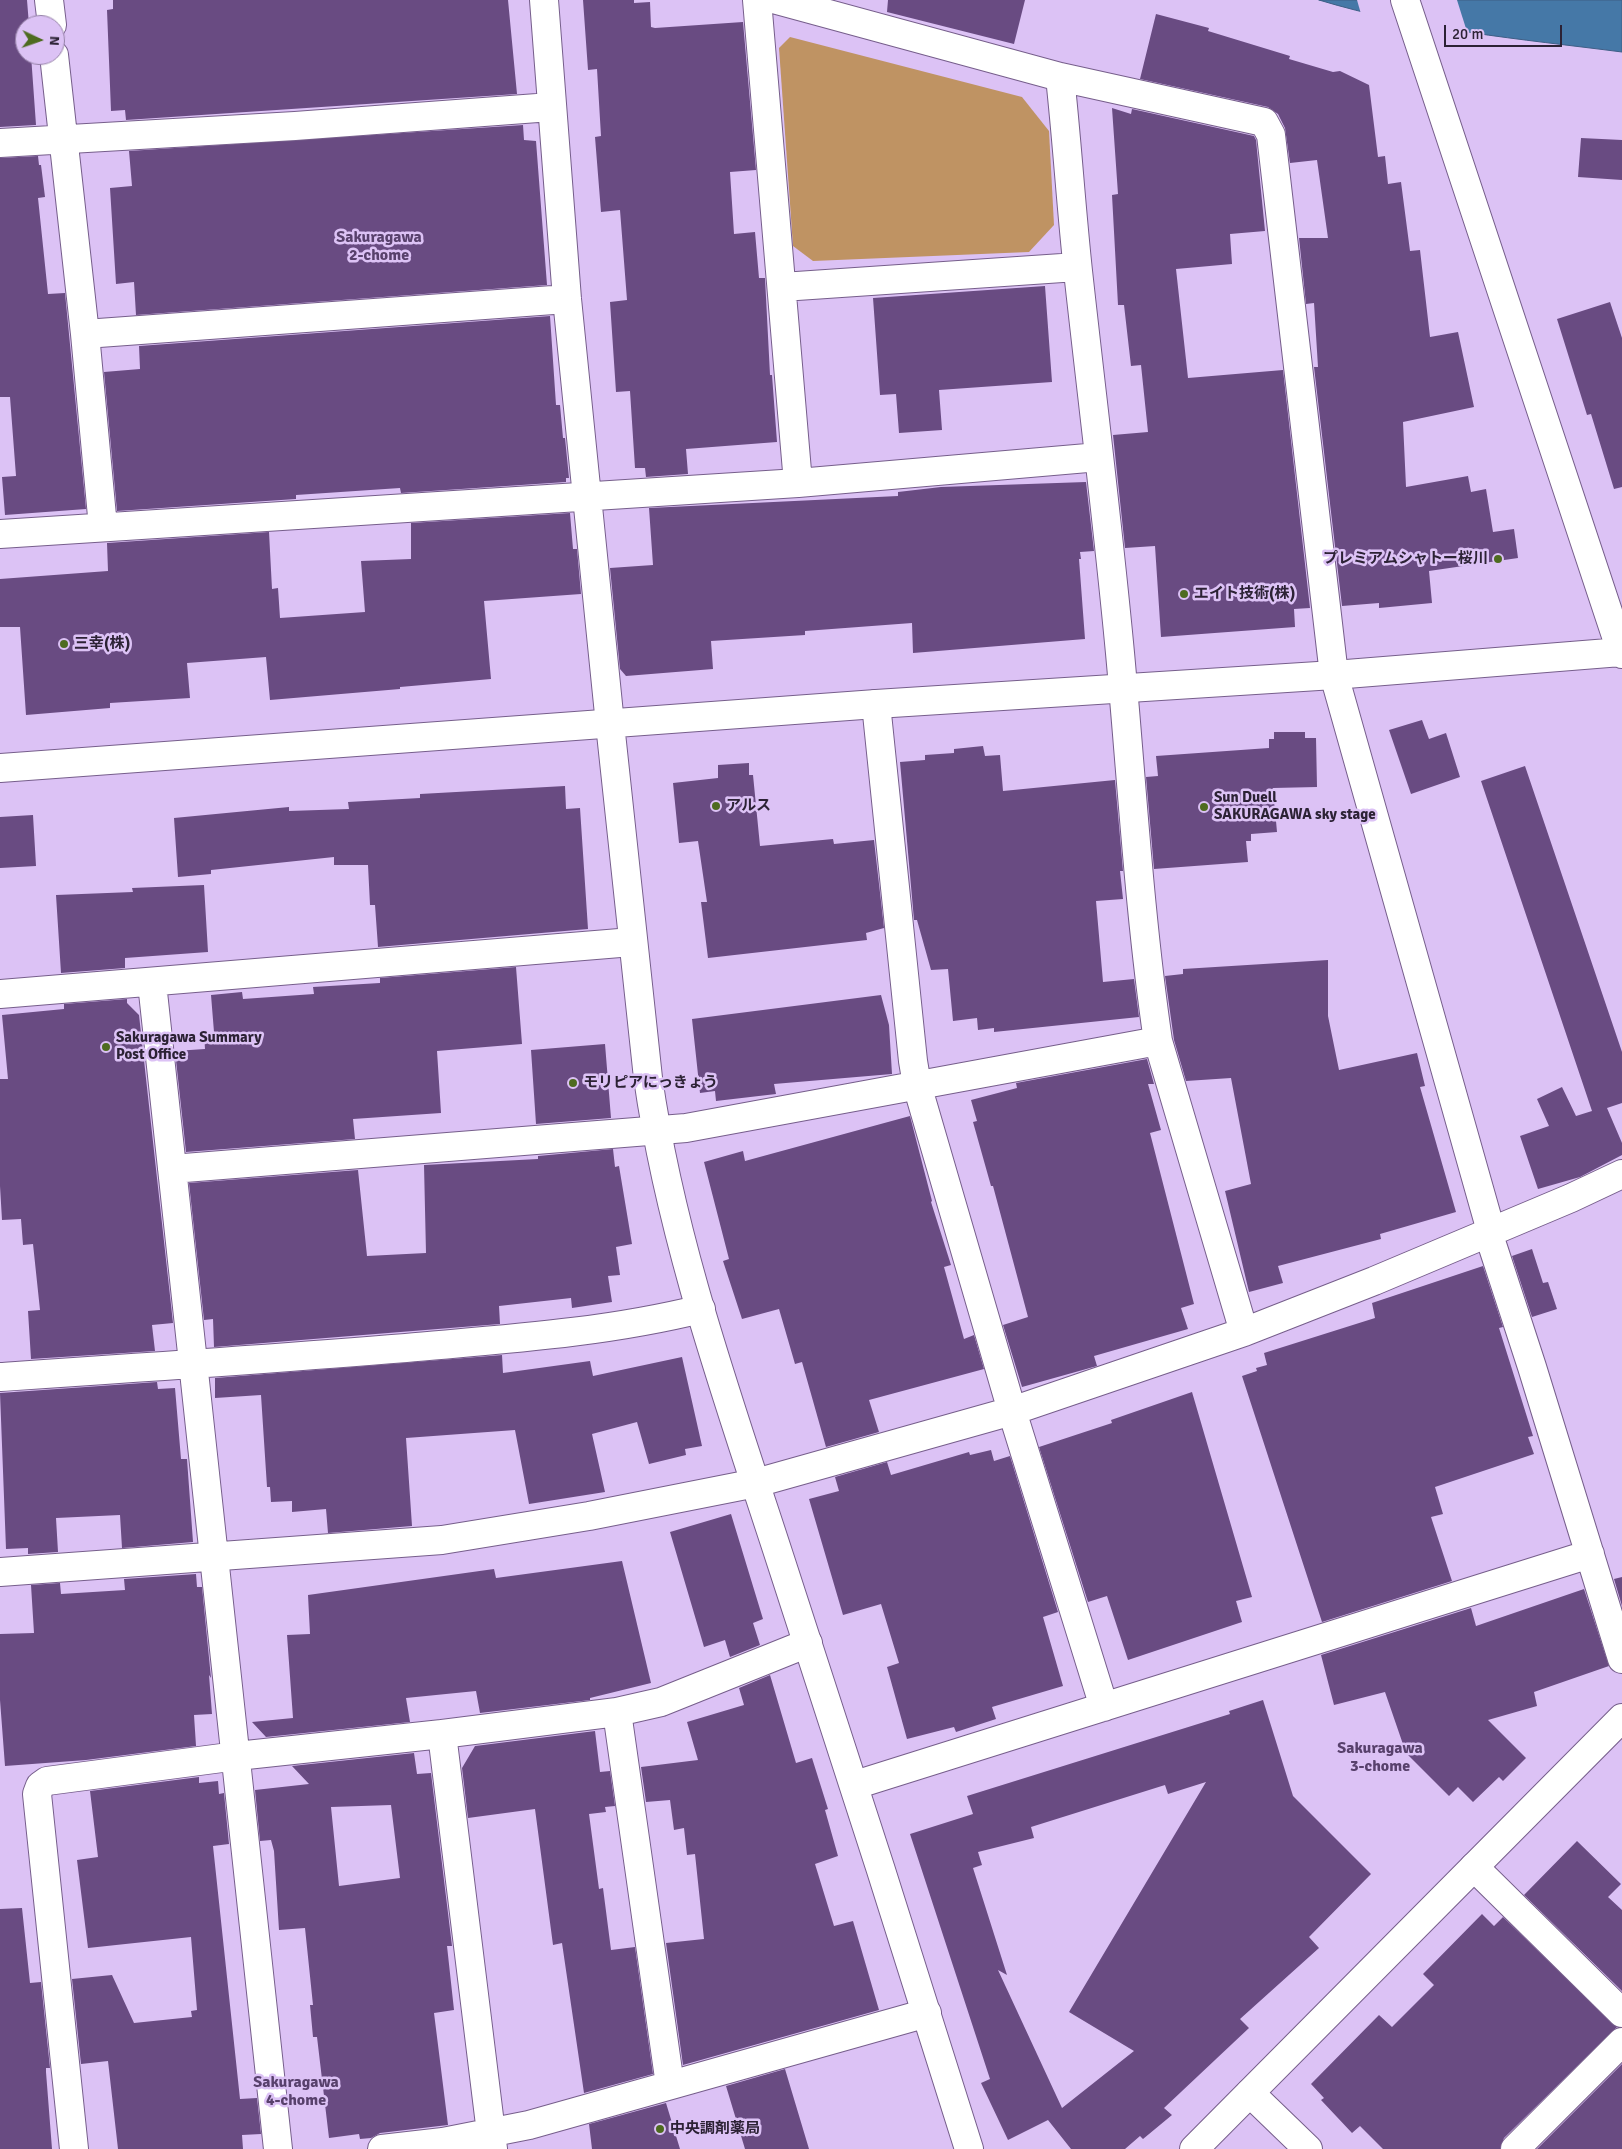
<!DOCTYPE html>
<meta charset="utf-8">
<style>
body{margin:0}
#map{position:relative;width:1622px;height:2149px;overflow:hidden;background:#dcc2f5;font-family:Signika,sans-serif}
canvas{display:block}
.north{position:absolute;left:15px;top:15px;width:50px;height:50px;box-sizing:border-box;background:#dcc2f5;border:1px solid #9682a8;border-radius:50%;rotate:93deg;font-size:14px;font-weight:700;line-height:20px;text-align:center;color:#2c2235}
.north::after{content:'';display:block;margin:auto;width:18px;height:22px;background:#4e6b20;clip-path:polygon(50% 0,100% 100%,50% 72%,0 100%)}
.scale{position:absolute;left:1444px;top:25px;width:118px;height:22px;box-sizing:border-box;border:2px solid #2c2235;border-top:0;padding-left:6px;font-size:15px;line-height:18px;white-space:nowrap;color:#2c2235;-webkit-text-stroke:4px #dcc2f5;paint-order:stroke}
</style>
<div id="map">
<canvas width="1622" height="2149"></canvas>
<div class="north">N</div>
<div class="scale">20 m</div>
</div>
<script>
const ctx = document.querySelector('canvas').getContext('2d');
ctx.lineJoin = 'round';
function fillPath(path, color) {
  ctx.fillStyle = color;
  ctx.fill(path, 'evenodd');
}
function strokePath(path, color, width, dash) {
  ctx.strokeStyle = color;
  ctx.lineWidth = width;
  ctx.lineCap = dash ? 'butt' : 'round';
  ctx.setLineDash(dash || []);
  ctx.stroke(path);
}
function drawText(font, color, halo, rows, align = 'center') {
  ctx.font = font + ' Signika,"Noto Sans JP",sans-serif';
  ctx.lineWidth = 5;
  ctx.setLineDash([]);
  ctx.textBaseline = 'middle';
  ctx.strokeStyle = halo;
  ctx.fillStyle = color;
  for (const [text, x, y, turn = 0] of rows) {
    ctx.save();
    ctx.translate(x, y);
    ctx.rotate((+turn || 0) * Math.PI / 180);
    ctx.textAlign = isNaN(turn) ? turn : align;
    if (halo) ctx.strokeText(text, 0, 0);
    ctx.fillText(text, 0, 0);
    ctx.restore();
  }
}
fillPath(new Path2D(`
 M 790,37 L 1022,97 L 1049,131 L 1054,225 L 1029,252 L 813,261 L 793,246 L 779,48 Z`), '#bf9363');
const water = new Path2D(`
 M 1319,0 L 1622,0 L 1622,52 C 1521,39 1417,30 1319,0 Z`);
fillPath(water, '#4578a7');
strokePath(water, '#3e5e85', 1);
fillPath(new Path2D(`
 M 1357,0 L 1457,0 L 1468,35 L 1361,14 Z`), '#dcc2f5');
fillPath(new Path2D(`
 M 0,0 L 27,0 L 29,25 L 25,25 L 25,55 L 31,55 L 36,125 L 0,127 Z
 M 113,0 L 508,0 L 517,94 L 126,120 L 125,110 L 111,111 L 107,10 L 113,9 Z
 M 583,0 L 634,0 L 634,3 L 650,2 L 651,27 L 655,28 L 743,22 L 756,170 L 730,172 L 734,234 L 755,232 L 759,278 L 765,278 L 770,375 L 772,375 L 777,442 L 686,449 L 688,474 L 646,477 L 645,468 L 635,468 L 630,391 L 616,392 L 610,302 L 627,300 L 620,210 L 601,212 L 595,137 L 601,136 L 597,69 L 588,70 Z
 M 888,0 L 1025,0 L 1014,44 L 887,12 Z
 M 1156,14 L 1209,28 L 1208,31 L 1290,56 L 1289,59 L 1333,72 L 1340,71 L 1369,85 L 1378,157 L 1385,156 L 1388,184 L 1401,182 L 1410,251 L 1420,250 L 1430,337 L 1458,332 L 1474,407 L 1403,422 L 1406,487 L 1468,476 L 1471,492 L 1486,489 L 1493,532 L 1514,529 L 1518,558 L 1429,571 L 1432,603 L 1379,608 L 1379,603 L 1342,606 L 1314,367 L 1318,367 L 1314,303 L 1306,304 L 1299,238 L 1328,238 L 1317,160 L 1290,163 L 1285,128 L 1278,114 L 1268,107 L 1140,79 Z
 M 1112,108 L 1131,114 L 1132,109 L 1254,136 L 1256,140 L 1265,231 L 1230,234 L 1232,264 L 1176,269 L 1188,378 L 1283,370 L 1310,608 L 1294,609 L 1295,627 L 1161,637 L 1155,546 L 1125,548 L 1113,435 L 1148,432 L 1141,365 L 1131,366 L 1124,305 L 1118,305 L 1112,195 L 1118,194 Z
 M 523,125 L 524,140 L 536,141 L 547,285 L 136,315 L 134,282 L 116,284 L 110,188 L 132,186 L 129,151 Z
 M 1581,138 L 1622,140 L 1622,180 L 1578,177 Z
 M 38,156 L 39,165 L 41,165 L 45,197 L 38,198 L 48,294 L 65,293 L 86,509 L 5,515 L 2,477 L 16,476 L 10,397 L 0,397 L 0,158 Z
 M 1045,286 L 1052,382 L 939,390 L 942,430 L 899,433 L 896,394 L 880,395 L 873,298 Z
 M 1610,302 L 1622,338 L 1622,487 L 1614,489 L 1591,414 L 1587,415 L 1557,319 Z
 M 550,316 L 556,405 L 560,405 L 563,438 L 565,438 L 569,478 L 566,478 L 566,482 L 401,493 L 400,488 L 296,495 L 296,499 L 266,501 L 117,511 L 104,372 L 140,369 L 139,346 Z
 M 1086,482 L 1094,551 L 1080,552 L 1081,559 L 1079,559 L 1085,639 L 913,653 L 912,623 L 805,631 L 805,635 L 711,641 L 713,669 L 626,676 L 620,669 L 610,568 L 653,565 L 649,508 L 898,496 L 898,492 L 941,487 Z
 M 570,513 L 573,549 L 577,549 L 581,594 L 484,601 L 491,679 L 400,687 L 400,689 L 270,700 L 266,657 L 187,663 L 190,698 L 110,703 L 110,708 L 26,715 L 20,627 L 0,627 L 0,579 L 108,571 L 107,543 L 269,532 L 272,589 L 278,588 L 280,618 L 365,612 L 361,561 L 411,559 L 411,523 Z
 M 1422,720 L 1429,739 L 1446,733 L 1460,777 L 1411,794 L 1389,730 Z
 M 1274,732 L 1305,732 L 1305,738 L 1316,738 L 1317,787 L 1273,788 L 1277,832 L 1251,834 L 1251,841 L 1246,841 L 1248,862 L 1154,869 L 1146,777 L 1158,776 L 1156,756 L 1269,748 L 1269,739 L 1274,739 Z
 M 983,746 L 985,756 L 1000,755 L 1003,791 L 1115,780 L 1123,871 L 1120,871 L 1123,899 L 1096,901 L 1103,982 L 1134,979 L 1139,1017 L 994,1032 L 994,1028 L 978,1030 L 977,1018 L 953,1021 L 948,969 L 931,970 L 917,920 L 914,920 L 900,762 L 925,760 L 925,755 L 954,753 L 954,749 Z
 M 749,763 L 749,775 L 753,775 L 760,846 L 833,839 L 834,844 L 874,840 L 884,928 L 866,933 L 867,940 L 708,958 L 701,902 L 707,902 L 698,841 L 679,843 L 673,783 L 718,778 L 718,765 Z
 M 1525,766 L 1622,1052 L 1622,1103 L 1607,1108 L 1622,1143 L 1622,1155 L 1580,1177 L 1538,1189 L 1520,1136 L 1549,1126 L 1537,1099 L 1562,1087 L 1576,1116 L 1592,1111 L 1481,781 Z
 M 565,786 L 566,809 L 580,808 L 588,929 L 378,947 L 375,905 L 370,905 L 368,865 L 334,865 L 334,857 L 211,870 L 211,874 L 178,877 L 174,818 L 289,807 L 289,811 L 349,809 L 348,802 L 420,798 L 420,794 Z
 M 33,815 L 36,866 L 0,868 L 0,817 Z
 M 204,885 L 208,952 L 125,958 L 125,968 L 61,973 L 56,895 L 133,892 L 132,888 Z
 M 1328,960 L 1328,1016 L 1339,1070 L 1417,1053 L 1425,1086 L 1420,1087 L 1456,1212 L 1380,1234 L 1381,1239 L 1278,1266 L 1283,1283 L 1249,1292 L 1225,1191 L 1251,1184 L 1231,1078 L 1186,1081 L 1174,1040 L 1165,976 L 1183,974 L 1183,969 Z
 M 516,967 L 522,1044 L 437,1051 L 441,1113 L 353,1119 L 355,1139 L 186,1152 L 175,1051 L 205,1049 L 204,1033 L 214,1032 L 211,995 L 242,992 L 243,999 L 314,994 L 313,987 L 380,983 L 380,978 Z
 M 881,995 L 889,1025 L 892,1074 L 774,1084 L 776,1094 L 716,1101 L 715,1091 L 700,1093 L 692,1019 Z
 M 127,999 L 127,1003 L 139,1015 L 173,1323 L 152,1325 L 155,1351 L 31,1359 L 28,1311 L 40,1310 L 33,1244 L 23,1245 L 21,1219 L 2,1220 L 0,1186 L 0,1079 L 8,1079 L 2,1015 L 64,1009 L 64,1004 Z
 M 605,1044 L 611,1118 L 536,1124 L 531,1050 Z
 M 1147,1059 L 1154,1084 L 1148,1084 L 1161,1130 L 1150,1133 L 1194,1304 L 1181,1308 L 1188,1329 L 1094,1356 L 1097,1366 L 1022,1387 L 1003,1325 L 1028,1317 L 993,1186 L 991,1186 L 973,1122 L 977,1121 L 971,1100 L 1017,1088 L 1016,1083 Z
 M 910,1116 L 932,1201 L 931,1202 L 951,1265 L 944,1267 L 964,1339 L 974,1335 L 984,1369 L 869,1400 L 879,1432 L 826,1447 L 802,1362 L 795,1364 L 779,1309 L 742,1319 L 723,1261 L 729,1259 L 704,1162 L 743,1151 L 745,1161 Z
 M 613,1149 L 615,1167 L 619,1166 L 632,1244 L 616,1247 L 620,1275 L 608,1276 L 612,1302 L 572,1308 L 571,1298 L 499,1306 L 500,1324 L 214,1347 L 213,1319 L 204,1320 L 189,1183 L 358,1170 L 367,1256 L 426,1253 L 424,1165 L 538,1159 L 538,1156 Z
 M 1532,1249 L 1543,1283 L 1548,1282 L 1557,1309 L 1532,1317 L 1512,1256 Z
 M 1483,1266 L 1503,1327 L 1499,1328 L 1533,1436 L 1528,1437 L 1534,1454 L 1435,1487 L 1443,1514 L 1431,1517 L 1452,1581 L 1322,1622 L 1242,1376 L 1257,1371 L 1256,1368 L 1267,1365 L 1264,1353 L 1375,1318 L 1372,1303 Z
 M 502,1355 L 503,1373 L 590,1361 L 593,1376 L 682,1357 L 702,1446 L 685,1449 L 686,1455 L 649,1464 L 637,1422 L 592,1434 L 605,1492 L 529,1504 L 515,1430 L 406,1438 L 412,1526 L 328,1533 L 326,1509 L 292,1512 L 292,1501 L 271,1502 L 270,1487 L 267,1487 L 261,1395 L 215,1398 L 215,1378 Z
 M 157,1382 L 158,1389 L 175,1388 L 181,1459 L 187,1459 L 193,1542 L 122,1548 L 120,1515 L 56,1518 L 58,1552 L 28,1554 L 28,1548 L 6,1549 L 0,1393 Z
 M 1192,1392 L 1252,1597 L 1236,1601 L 1242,1622 L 1128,1660 L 1107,1596 L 1088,1602 L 1039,1447 L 1112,1423 L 1111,1420 Z
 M 991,1450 L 994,1461 L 1010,1456 L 1058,1612 L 1043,1617 L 1063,1686 L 992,1707 L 996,1719 L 956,1732 L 954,1727 L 907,1739 L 887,1667 L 899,1663 L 881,1604 L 843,1615 L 809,1499 L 839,1491 L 835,1477 L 887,1462 L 891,1475 L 969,1452 L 970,1455 Z
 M 731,1514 L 763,1619 L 753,1623 L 760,1645 L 730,1657 L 725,1640 L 704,1647 L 670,1532 Z
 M 622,1561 L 651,1683 L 590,1698 L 590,1700 L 480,1713 L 476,1691 L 406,1698 L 410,1722 L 266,1737 L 252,1722 L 293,1718 L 287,1635 L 310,1634 L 308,1595 L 494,1569 L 496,1578 Z
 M 196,1574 L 197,1587 L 202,1587 L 211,1678 L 209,1675 L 212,1714 L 194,1715 L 196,1746 L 86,1760 L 5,1766 L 0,1700 L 0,1634 L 34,1633 L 31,1585 L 60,1583 L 61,1594 L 125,1590 L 124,1579 Z
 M 1622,1577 L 1622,1606 L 1614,1579 Z
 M 1584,1589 L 1609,1666 L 1534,1692 L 1537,1706 L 1488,1720 L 1526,1758 L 1503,1781 L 1499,1777 L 1473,1802 L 1458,1787 L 1449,1796 L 1406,1753 L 1385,1692 L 1334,1705 L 1321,1655 L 1471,1608 L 1476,1626 Z
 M 770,1675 L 796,1763 L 812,1758 L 828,1809 L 825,1810 L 838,1856 L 815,1864 L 834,1926 L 853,1921 L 879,2010 L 683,2065 L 666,1943 L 704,1939 L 695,1854 L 687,1855 L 684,1828 L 674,1830 L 670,1800 L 646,1802 L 641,1767 L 698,1760 L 687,1722 L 744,1705 L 739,1688 Z
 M 1263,1700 L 1293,1796 L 1371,1874 L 1309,1937 L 1319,1948 L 1240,2019 L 1249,2028 L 1164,2108 L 1172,2115 L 1143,2139 L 1140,2136 L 1125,2149 L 1071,2149 L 1048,2120 L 1008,2140 L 981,2083 L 990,2079 L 910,1834 L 973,1814 L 967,1796 L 1230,1714 L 1229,1711 ZM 1206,1782 L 1069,2012 L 1134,2051 L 1062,2108 L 998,1970 L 1007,1975 L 973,1868 L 982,1865 L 978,1852 L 1034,1838 L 1031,1827 L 1165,1785 L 1168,1794 Z
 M 595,1731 L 600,1772 L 610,1771 L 615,1806 L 605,1807 L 606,1812 L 589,1814 L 599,1889 L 603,1888 L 611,1950 L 635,1947 L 653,2074 L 584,2093 L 562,1943 L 553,1945 L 535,1809 L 468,1818 L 462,1768 L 475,1746 Z
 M 414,1753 L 417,1774 L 431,1773 L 452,1946 L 447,1946 L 454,2010 L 434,2013 L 448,2125 L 380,2133 L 371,2138 L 360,2139 L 359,2134 L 329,2138 L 317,2037 L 313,2037 L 310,2005 L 313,2005 L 305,1928 L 279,1930 L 274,1851 L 271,1840 L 260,1841 L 255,1790 L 309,1784 L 292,1766 ZM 391,1805 L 400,1878 L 339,1886 L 331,1807 Z
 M 199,1777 L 199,1783 L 218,1781 L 219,1794 L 224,1793 L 229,1844 L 213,1846 L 240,2099 L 257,2098 L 261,2134 L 242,2135 L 243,2149 L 118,2149 L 108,2061 L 81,2064 L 72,1979 L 112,1975 L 134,2023 L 192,2017 L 191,2011 L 197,2010 L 191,1937 L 88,1948 L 77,1860 L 98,1857 L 90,1791 Z
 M 1577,1841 L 1621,1884 L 1608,1897 L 1622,1910 L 1622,1991 L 1524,1895 Z
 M 22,1908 L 30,1983 L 41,1982 L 50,2068 L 46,2068 L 46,2072 L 52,2149 L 0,2149 L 0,1909 Z
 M 1482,1914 L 1494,1926 L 1503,1917 L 1617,2027 L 1504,2138 L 1500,2149 L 1383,2149 L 1360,2126 L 1352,2133 L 1321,2100 L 1324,2098 L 1311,2084 L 1379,2015 L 1392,2027 L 1434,1985 L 1423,1974 Z
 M 1622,2064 L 1622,2149 L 1537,2149 Z
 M 785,2069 L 809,2149 L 745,2149 L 726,2086 Z
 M 666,2103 L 680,2149 L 592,2149 L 589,2124 Z`), '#694b82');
const minor = new Path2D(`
 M 49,0 L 52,25
 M 544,0 L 567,299 L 610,724
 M 757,0 L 798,483
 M 777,0 L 1060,77 C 1067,141 1071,206 1078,271 C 1092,398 1108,525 1120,653 C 1132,783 1139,912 1158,1041 L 1244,1332
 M 54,55 L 85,334 L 103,527
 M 1060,77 L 1264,122 L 1271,135 L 1334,675 L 1491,1231
 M 0,143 L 295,126 L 551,107
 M 782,287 L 1077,267
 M 85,334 L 567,299
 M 0,534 L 798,483 L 1099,457
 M 876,704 L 913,1061 L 917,1085 L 1012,1411 L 1104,1707
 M 152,983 L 278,2149
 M 0,994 L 632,942
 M 172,1169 L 686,1128 L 1158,1041
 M 1488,1232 L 1532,1367 L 1622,1659
 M 0,1377 C 135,1368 271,1359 406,1348 C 506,1339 604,1333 701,1309
 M 0,1572 L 442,1540 L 589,1516 L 756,1483 L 1012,1411 L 1244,1332 L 1374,1281 L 1571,1198 L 1622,1174
 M 617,1712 L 670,2085
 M 442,1734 L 493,2149
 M 855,1785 L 1590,1554
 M 1474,1867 L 1622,2013
 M 1250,2093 L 1308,2149
 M 74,2149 L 37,1794 L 40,1786 L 47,1781 L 237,1756 L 442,1734 L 617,1712 L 661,1702 L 808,1643
 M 382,2149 L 443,2142 L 529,2125 L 927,2013
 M 1515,2149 L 1622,2042`);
const tertiary = new Path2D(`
 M 1405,0 L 1622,654
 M 610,724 L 648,1078 C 672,1246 732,1410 784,1571 C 847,1763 909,1956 969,2149
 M 0,768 L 876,704 L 1334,675 L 1621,652
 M 1194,2149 L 1622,1718`);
strokePath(minor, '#765e8b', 30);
strokePath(tertiary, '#765e8b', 30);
strokePath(minor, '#fff', 28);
strokePath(tertiary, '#fff', 28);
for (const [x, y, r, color] of [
 [1498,559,5,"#4e6b20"],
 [1184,594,5,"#4e6b20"],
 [64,644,5,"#4e6b20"],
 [716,806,5,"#4e6b20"],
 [1204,807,5,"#4e6b20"],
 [106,1047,5,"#4e6b20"],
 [573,1083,5,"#4e6b20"],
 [660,2129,5,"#4e6b20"]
]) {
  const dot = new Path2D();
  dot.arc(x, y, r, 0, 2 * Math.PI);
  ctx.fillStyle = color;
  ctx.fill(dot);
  strokePath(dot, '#dcc2f5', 2);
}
drawText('bold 15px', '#2c2235', '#dcc2f5', [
 ["プレミアムシャトー桜川",1488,559,"right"],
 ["エイト技術(株)",1194,594],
 ["三幸(株)",74,644],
 ["Sun Duell",1214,798],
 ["SAKURAGAWA sky stage",1214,815],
 ["アルス",726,806],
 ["Sakuragawa Summary",116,1038],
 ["Post Office",116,1055],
 ["モリピアにっきょう",583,1083],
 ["中央調剤薬局",670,2129]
], 'left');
drawText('bold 16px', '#58416c', '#dcc2f5', [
 ["Sakuragawa",379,238],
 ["2-chome",379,256],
 ["Sakuragawa",1380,1749],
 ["3-chome",1380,1767],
 ["Sakuragawa",296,2083],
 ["4-chome",296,2101]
]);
</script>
